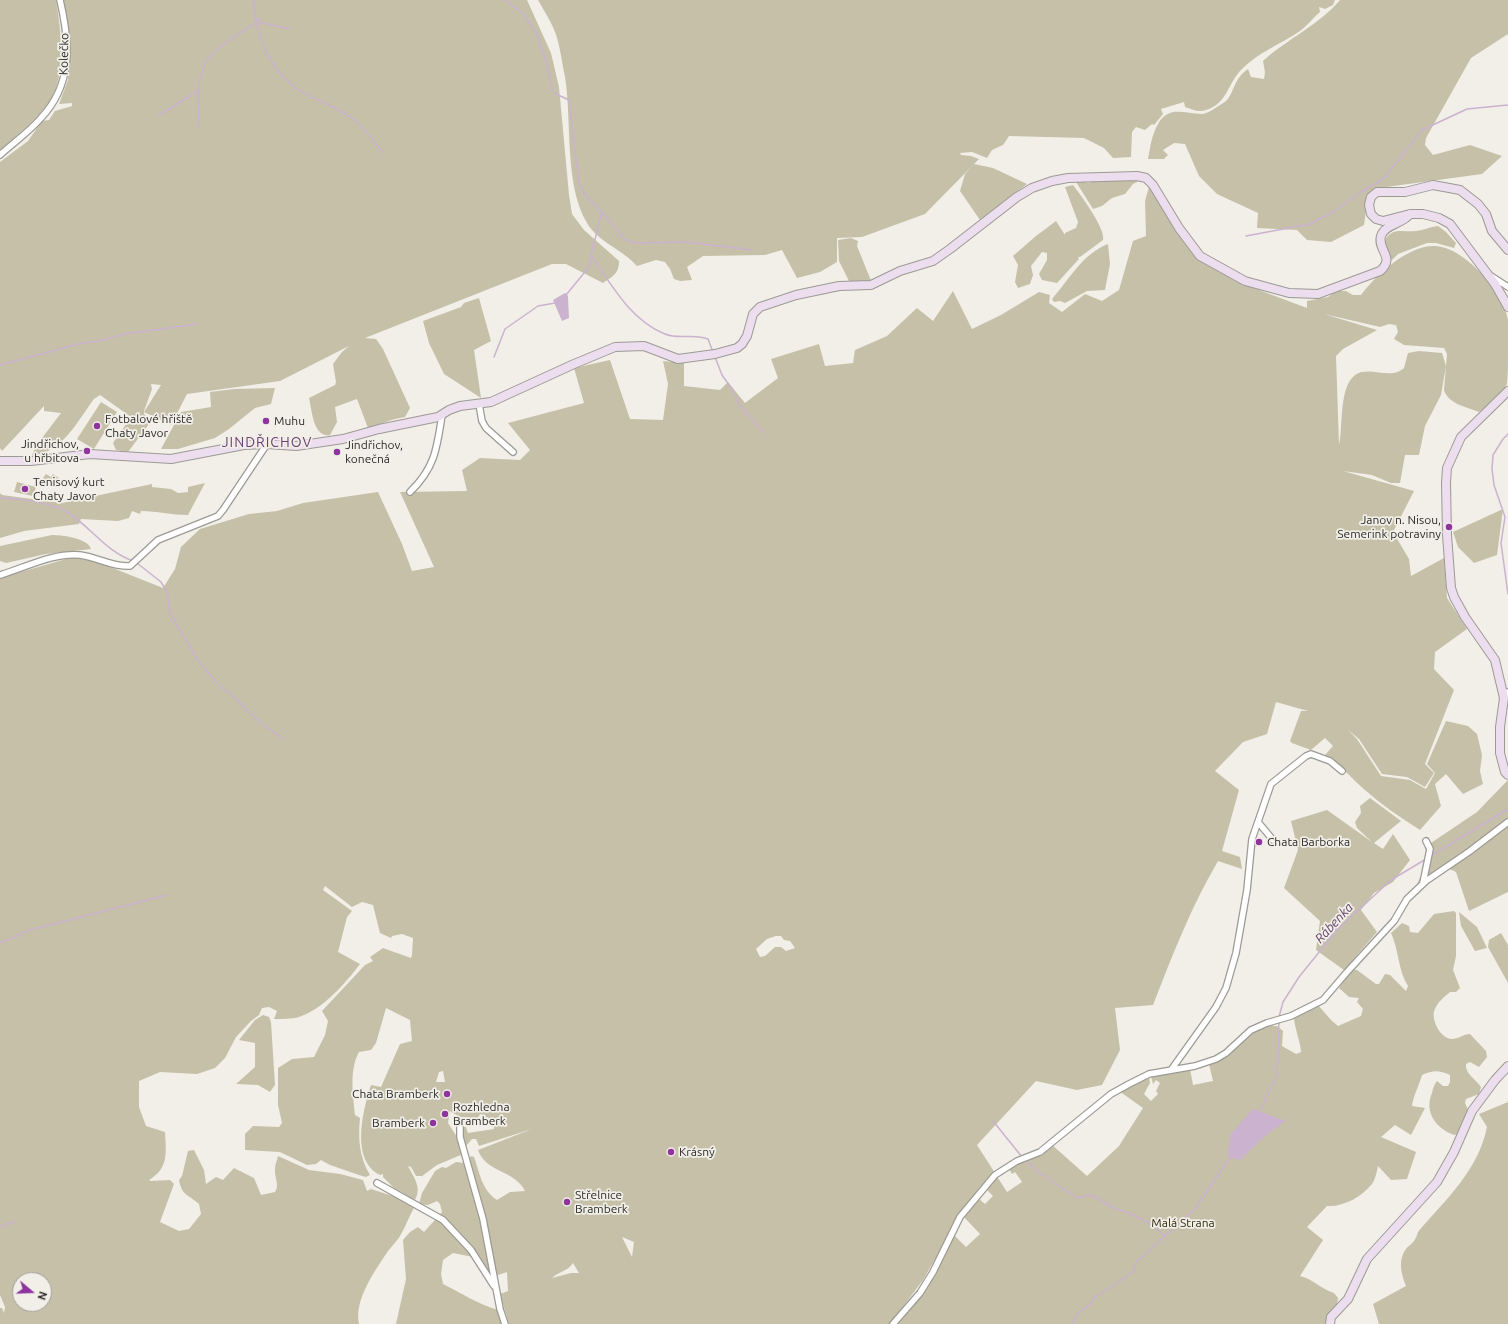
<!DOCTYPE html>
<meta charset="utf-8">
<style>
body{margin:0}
#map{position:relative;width:1508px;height:1324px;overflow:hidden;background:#f1efe8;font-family:Ubuntu,sans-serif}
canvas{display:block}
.north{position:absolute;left:12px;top:1272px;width:40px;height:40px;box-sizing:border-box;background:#f1efe8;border:1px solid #a1a09b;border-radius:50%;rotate:109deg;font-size:11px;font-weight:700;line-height:16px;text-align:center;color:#2a2a27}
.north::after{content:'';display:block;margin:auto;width:14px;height:18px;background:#8f349e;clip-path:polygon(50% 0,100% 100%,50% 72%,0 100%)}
</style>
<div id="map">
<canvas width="1508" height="1324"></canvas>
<div class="north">N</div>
</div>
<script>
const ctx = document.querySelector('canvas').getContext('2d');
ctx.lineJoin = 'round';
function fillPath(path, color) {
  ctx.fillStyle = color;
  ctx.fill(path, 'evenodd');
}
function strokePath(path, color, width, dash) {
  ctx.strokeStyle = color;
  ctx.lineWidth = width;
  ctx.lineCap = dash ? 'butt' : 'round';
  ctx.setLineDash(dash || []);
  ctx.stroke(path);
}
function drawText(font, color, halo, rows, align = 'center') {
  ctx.font = font + ' Ubuntu,sans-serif';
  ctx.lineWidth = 3.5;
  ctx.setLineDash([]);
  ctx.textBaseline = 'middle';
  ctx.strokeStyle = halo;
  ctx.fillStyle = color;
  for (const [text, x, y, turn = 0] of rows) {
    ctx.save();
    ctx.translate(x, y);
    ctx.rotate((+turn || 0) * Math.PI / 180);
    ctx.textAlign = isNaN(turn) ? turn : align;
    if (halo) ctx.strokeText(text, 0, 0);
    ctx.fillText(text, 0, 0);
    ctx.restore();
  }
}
fillPath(new Path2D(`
 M 0,0 L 56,0 C 61,32 68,78 47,105 C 34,122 16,136 0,150 Z
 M 63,0 L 527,0 L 551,53 L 559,87 L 569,195 L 572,214 L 584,230 L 619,261 C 619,274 613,276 603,283 L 566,264 L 552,264 L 365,338 L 376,339 L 383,349 L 410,408 L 405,417 C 391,419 382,424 368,428 L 357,399 L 335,407 L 337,422 L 330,435 C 313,438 312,410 309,398 L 335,385 L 336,382 L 333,364 L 342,352 L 349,346 L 280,381 L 187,394 L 171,425 L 144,412 L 161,385 L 151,384 L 152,389 L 144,411 L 144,414 L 148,417 L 149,424 L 128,452 L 116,450 L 113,443 L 131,417 L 100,395 L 94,399 C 78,420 62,454 32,455 L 36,446 L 61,413 L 44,411 L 44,406 L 2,451 L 0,448 L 0,162 L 28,141 L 42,121 L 49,120 L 55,111 L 72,106 L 72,103 L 59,104 L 68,80 L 69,34 Z
 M 538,0 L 1335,0 L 1333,5 L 1325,9 L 1319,7 L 1320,12 C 1313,18 1307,26 1300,31 C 1281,44 1257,53 1241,70 C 1228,83 1227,104 1206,110 C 1199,113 1191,109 1185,107 L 1184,102 L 1161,109 L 1163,114 L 1154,125 L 1152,124 L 1145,130 L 1136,127 L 1132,132 L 1131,157 L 1113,158 L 1104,148 L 1084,138 L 1009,136 L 1003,145 L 992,150 L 987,158 L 972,152 L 960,153 L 961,155 L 971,156 L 979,159 L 925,214 L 862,237 L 837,238 L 837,262 L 820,272 L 797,278 L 782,250 L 765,255 L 703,256 L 687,267 L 692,280 L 680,281 L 674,279 L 670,269 L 665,262 L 656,260 L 637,266 C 622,249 598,242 587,223 C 564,185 572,120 565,77 C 562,63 560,45 555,32 C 551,21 544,11 538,0 Z
 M 1340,0 L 1508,0 L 1508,34 L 1471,58 L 1426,138 L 1425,145 L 1433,155 L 1470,145 L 1502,156 L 1482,174 L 1379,188 L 1368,197 L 1364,225 L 1331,242 L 1307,240 L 1297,230 L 1257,228 L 1258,213 L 1217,194 L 1199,176 L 1185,144 L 1174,143 L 1163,150 L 1168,155 L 1164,159 L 1148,159 C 1150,148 1152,134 1158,124 C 1169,105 1184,114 1202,114 C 1208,114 1220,105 1226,101 C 1234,94 1233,79 1248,69 L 1251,77 L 1264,79 L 1265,72 L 1263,61 C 1287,39 1319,25 1340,0 Z
 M 974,164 L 993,168 L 1027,184 L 980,220 L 960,191 L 965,174 Z
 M 1138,179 L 1137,182 L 1133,184 L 1125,194 L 1112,198 L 1102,206 L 1093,209 L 1076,182 L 1082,180 L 1088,183 L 1096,180 Z
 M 1073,185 C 1080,194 1106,229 1103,240 L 1080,257 L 1078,257 L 1079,259 L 1057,283 L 1042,280 L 1039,274 L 1047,260 L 1047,253 L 1042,252 L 1031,266 L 1033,275 L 1030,284 L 1018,288 L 1015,282 L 1018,265 L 1013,256 L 1036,236 L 1056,221 L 1065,235 L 1065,233 L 1076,228 L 1078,222 L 1065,187 Z
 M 1149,187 L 1195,255 L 1235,281 L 1307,308 L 1307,301 L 1328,297 L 1336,291 L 1346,291 L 1353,295 L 1361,295 C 1376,275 1408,245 1435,246 C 1464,247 1504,292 1508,320 C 1508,330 1508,341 1508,351 C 1508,360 1508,376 1507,384 C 1501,396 1489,404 1479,412 C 1467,407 1448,404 1444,390 L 1447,354 L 1444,348 L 1404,345 L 1394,339 L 1398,332 L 1396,325 L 1389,324 L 1380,327 L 1324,314 L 1377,330 L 1343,349 L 1336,356 L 1339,445 C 1344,428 1337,377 1362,372 C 1376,369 1392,379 1404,368 L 1408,353 L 1419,351 L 1442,353 L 1446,366 L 1441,395 L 1425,426 L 1419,455 L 1405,455 L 1400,483 L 1391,483 L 1372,475 L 1343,471 L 1414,491 L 1393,532 L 1409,559 L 1411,576 L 1444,558 L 1447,598 L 1467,629 L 1435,652 L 1434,669 L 1454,690 L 1425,764 L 1434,773 L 1425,787 L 1407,777 L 1382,774 L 1359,739 L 1348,730 L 1357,739 L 1381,776 L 1410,780 L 1426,789 L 1435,773 L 1427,764 L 1446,721 L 1468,726 L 1477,734 L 1482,755 L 1480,771 L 1483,784 L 1463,794 L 1446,774 L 1435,784 L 1441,806 L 1420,830 C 1401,818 1382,805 1365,790 C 1351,778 1341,765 1325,755 L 1333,746 L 1325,738 L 1311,750 L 1292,743 L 1290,741 L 1301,711 L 1308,711 L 1276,702 L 1267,734 L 1243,742 L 1215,771 L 1239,790 L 1222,851 L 1240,857 L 1242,869 L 1218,861 C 1191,907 1172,956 1153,1005 L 1115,1008 L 1120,1050 L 1102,1085 L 1077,1090 L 1036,1081 L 977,1145 L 995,1173 L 963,1210 L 923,1280 L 890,1324 L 509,1324 L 500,1294 L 508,1291 L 507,1272 L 495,1276 L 483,1209 L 469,1160 L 471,1156 L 474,1157 C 480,1173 481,1189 497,1200 L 510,1192 L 525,1191 C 515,1170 486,1173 478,1150 L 532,1129 L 479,1146 L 476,1139 L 472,1139 L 465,1147 L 462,1138 L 463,1127 L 466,1127 L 468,1133 L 494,1129 L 494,1124 L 489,1118 L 480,1114 L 478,1118 L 460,1117 L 450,1111 L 448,1123 L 459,1140 L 463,1154 L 437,1165 L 422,1176 L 416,1176 L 411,1167 L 408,1166 C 414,1178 422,1187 415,1200 L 394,1188 L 383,1177 L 383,1174 L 380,1175 C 350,1160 363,1110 371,1085 L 381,1087 L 400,1044 L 412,1041 L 410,1020 L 386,1008 L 376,1043 L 371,1050 L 359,1052 C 349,1070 353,1095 355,1115 L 360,1118 C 358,1138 359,1157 370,1175 L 366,1177 L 362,1176 L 330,1165 L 321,1160 L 316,1164 L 307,1165 L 280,1152 L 245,1150 L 245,1134 L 253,1126 L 279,1127 L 282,1123 L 278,1105 L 278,1068 L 292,1059 L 314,1057 L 325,1035 L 328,1021 L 322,1011 L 365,965 L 373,961 L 370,957 L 383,948 L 411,958 L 412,955 L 413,938 L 402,934 L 392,936 L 391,938 L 380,933 L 373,905 L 362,902 L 352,907 L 325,886 L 323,890 L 352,911 L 347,917 L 338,952 L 360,964 C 345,984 323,1009 299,1017 C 292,1019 282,1019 274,1019 L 277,1011 L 269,1007 L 262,1008 L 259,1015 L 251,1021 L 236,1037 L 225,1058 L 215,1068 L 197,1074 L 160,1072 L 139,1081 L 139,1107 L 146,1126 L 165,1132 C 166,1153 169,1168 149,1180 L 151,1181 L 170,1180 L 174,1184 L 160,1222 L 179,1231 L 189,1229 L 201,1214 L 199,1204 C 188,1194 182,1196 179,1180 L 182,1176 L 188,1151 L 194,1150 L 204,1170 L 206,1184 L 216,1177 L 223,1180 L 234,1168 L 254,1178 L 261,1195 L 275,1192 C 280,1185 274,1177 275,1169 C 275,1165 277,1160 278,1156 L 309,1170 L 340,1174 L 363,1180 L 367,1191 L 371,1189 L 411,1202 L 415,1206 C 409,1216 406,1226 400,1236 C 397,1241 392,1246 388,1251 C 375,1271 354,1299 359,1324 L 0,1324 L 0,1308 L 2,1308 L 4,1313 L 5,1307 L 0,1295 L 0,578 L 80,555 L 163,588 L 175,569 L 181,547 L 200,529 L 249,514 L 277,511 L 303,503 L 378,492 L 402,544 L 412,571 L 434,567 L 400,492 L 467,491 L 462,470 L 480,458 L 520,460 L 530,450 L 508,423 L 584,403 L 574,368 L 610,360 L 630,419 L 663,420 L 668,384 L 663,361 L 684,363 L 684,386 L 720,390 L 728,382 L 745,403 L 778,378 L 771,359 L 819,344 L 825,366 L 853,363 L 855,350 L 887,336 L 917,308 L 933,321 L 953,291 L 972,329 L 1001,315 L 1039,292 L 1050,295 L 1049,303 L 1062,312 L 1085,294 L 1102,301 L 1119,290 L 1133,241 L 1146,236 L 1145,201 ZM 776,936 L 781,936 L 784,940 L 790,941 L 795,948 L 786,951 L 781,947 L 775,947 L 765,956 L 760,957 L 756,949 L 767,939 ZM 443,1071 L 445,1082 L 436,1082 L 439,1072 ZM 622,1237 L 634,1242 L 632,1257 ZM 573,1263 L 579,1273 L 571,1273 L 552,1278 C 558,1272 568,1271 573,1263 ZM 20,1280 L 44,1280 L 44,1304 L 20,1304 Z
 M 1438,226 L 1446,232 L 1456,243 L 1454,248 L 1436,243 L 1427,243 L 1398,254 L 1392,260 L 1389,258 L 1383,243 C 1393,225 1401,233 1416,231 C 1424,230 1430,227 1438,226 Z
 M 851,238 L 858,241 L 857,246 L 872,283 L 850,283 L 839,261 L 838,240 Z
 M 1108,244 L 1110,264 L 1105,290 L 1087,291 L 1065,303 L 1060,301 L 1054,302 L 1052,299 C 1069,280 1082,254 1108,244 Z
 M 479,298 L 491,341 L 474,350 L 481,398 L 444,374 L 429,343 L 423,321 L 461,307 L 464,303 Z
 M 275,388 L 271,404 L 255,408 L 229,429 L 215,438 L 178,449 L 161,449 L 181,412 L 211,407 L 210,392 L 234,389 Z
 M 101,402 L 117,412 L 94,449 L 77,439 Z
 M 46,474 L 51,477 L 53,474 L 59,478 L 53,485 L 43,478 Z
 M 17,482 L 36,487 L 33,496 L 14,492 Z
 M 205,483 L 188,515 C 171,515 157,511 141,511 L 140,514 L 132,511 L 129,518 L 118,521 L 81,519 L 79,524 L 24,531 L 0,538 L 0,493 L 2,495 L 62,503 L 152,484 L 152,487 L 171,489 L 178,493 L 188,492 L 188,487 Z
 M 1503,509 L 1497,555 L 1474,563 L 1458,547 L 1453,532 Z
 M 52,535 C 62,535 88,538 91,549 L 46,554 L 6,563 L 0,561 L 0,546 Z
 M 1508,780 L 1508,892 L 1469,911 L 1456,872 L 1445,867 L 1434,872 L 1417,884 L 1428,862 L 1425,847 L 1477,812 Z
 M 1370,798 L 1401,821 L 1374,843 L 1383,849 L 1393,834 L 1410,860 L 1393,882 L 1374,893 L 1361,910 L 1377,932 L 1344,970 L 1316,950 L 1320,921 L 1284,888 L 1298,850 L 1291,821 L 1327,810 L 1372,842 L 1357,828 L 1355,822 L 1361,813 L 1360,806 Z
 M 1454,911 L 1456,913 L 1456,956 L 1453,970 L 1460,988 L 1456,992 L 1450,992 C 1444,997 1438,1002 1435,1009 C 1430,1018 1440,1039 1452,1039 C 1458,1039 1464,1034 1470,1034 L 1486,1051 L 1487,1057 L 1479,1067 L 1470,1062 L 1466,1064 C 1465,1074 1476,1079 1481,1087 L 1479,1094 L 1466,1099 L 1465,1103 L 1469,1112 L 1458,1134 L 1454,1135 C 1435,1128 1424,1111 1432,1093 C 1433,1088 1434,1085 1437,1081 L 1443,1086 L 1448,1086 L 1450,1082 L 1450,1075 C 1439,1070 1433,1070 1422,1075 C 1419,1086 1413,1096 1412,1106 L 1425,1108 L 1411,1135 L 1395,1125 L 1381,1137 L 1416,1152 L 1407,1179 L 1391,1180 L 1378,1166 C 1377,1171 1375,1180 1372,1184 C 1361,1197 1344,1207 1327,1206 L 1307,1227 L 1323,1240 L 1300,1276 C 1313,1279 1321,1289 1334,1293 L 1338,1298 L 1337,1305 L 1328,1315 L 1326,1324 L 894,1324 L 921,1295 L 953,1234 L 966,1247 L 980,1234 L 963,1216 L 978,1198 L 985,1204 L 993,1196 L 985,1188 L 996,1175 L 1007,1192 L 1022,1182 L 1015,1172 L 1012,1174 L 1008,1167 L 1051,1144 L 1087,1176 L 1119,1146 L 1143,1108 L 1119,1091 L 1149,1077 L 1150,1083 L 1144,1094 L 1151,1101 L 1158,1094 L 1156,1091 L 1160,1083 L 1156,1080 L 1153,1084 L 1151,1076 L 1190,1069 L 1193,1085 L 1213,1081 L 1209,1064 L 1222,1059 L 1249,1034 L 1271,1023 L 1273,1026 L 1277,1026 L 1283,1031 L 1282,1046 L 1296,1054 L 1301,1052 C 1300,1040 1295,1030 1294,1018 L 1318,1005 L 1331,1020 L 1338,1026 L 1361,1016 L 1363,1009 L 1357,1002 L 1359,998 L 1349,997 L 1339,988 L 1352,969 L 1357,970 L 1376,984 L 1379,984 L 1385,974 L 1390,975 L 1406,991 L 1408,986 C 1398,971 1399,950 1391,933 L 1402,923 L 1409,926 L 1410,932 L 1418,933 L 1434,914 Z
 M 1459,912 L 1477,927 L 1487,948 L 1475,951 L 1461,926 Z
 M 1501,933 L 1508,945 L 1508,983 L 1488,947 L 1489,940 Z
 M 263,1015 L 269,1017 L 271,1022 L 275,1085 L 270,1092 L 258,1085 L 236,1084 L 255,1067 L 255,1043 L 239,1040 L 255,1020 Z
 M 1508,1102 L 1508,1324 L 1379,1324 L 1373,1304 L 1406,1286 C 1402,1276 1398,1263 1404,1252 C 1409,1243 1414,1246 1418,1232 C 1446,1199 1478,1171 1487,1127 L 1479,1114 Z
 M 456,1162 L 465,1163 L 475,1195 L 494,1280 L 473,1257 L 453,1253 L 443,1260 L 441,1274 L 443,1284 C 461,1293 478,1304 498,1310 L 502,1324 L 396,1324 L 406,1279 L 403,1240 L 410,1232 L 418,1227 L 424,1232 L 442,1212 L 440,1204 L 437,1201 L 428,1205 L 419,1204 L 422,1193 L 435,1171 L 442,1167 L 446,1168 Z`), '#c6c0a8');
fillPath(new Path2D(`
 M 565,293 L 567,294 L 568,297 L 569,318 L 562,321 L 553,300 Z
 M 1253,1109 L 1285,1121 L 1264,1137 L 1240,1160 L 1228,1157 L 1230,1135 Z`), '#cbb2cf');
strokePath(new Path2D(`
 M 253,0 C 256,32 267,65 293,86 C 311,100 336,105 354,120 C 365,129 374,141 382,152
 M 505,0 L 524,14 L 537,35 L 547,64 L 552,90 L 556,94 L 569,100 L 579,184 L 587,197 L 602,212 L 591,255 C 611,284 630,320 665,334 C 679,340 694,333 708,339 L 713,352
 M 255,18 L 263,23 L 289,29
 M 158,116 L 199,90
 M 199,129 C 198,104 194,73 212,54 C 224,42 242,32 256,22
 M 602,212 L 624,239 L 635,243 L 686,242 L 752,250
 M 1246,236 L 1310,224 L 1335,211 L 1358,194 L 1383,179 L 1422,130 L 1467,109 L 1508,105
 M 566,295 L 589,267 L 591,255
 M 494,357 L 505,329 L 538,306 L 555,303
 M 715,357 L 722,375 L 732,389 L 741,407 L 763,432
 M 0,365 L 78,344 L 104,340 L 125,334 L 197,324
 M 1508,434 L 1503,439 L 1493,455 L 1492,469 L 1494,485 L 1505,517 L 1501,543 L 1508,594
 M 0,498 C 16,498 53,503 67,512 C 91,527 105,551 133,561
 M 137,563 L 161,582 L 168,594 L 169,607 L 172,617 L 197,659 L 219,686 L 232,695 L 263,725 L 284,739
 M 1431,856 L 1508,809
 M 0,943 L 30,930 L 167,895
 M 1279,1017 L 1283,1002 L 1299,977 L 1337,930 L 1391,880 L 1426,859
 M 1260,1111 L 1277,1075 L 1279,1021
 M 993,1121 L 1022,1157
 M 1024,1159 L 1037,1171 L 1077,1198 L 1089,1195 L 1095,1197 L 1114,1208 L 1129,1213 L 1147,1222 L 1165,1236
 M 0,1227 L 15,1221
 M 1072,1324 L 1077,1315 L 1083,1309 L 1089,1306 L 1094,1298 L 1133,1272 L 1136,1262 L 1195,1209 L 1230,1157`), '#cbb2cf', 1.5);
const street = new Path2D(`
 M 0,155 C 13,143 29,132 41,118 C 73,84 70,43 60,0
 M 1488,274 L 1508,287
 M 479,404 L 482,421 L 486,428 L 513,452
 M 410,492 C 435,468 437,448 442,415
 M 0,575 C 24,568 55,552 80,555 C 97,557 112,567 130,566 L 158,540 L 218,516 L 223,510 L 267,444
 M 1504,698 L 1508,692
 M 1258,822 L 1273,840
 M 1423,883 L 1430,849 L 1426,841
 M 1171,1070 L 1216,1007 L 1226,988 L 1236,953 L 1247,890 L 1252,839 L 1271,784 L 1306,756 L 1311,754 L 1330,761 L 1342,771
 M 460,1123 L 460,1137 L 483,1219 L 500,1309 L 505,1324
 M 377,1183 L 443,1220 L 471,1250 L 494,1286
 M 893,1324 L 920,1293 L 933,1272 L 960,1217 L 995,1175 L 1017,1161 L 1040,1152 L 1111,1094 L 1129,1084 L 1149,1074 L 1195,1066 L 1216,1059 L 1226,1053 L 1251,1030 L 1267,1023 L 1291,1016 L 1323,1000 L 1347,972 L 1394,921 L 1407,899 L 1426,881 L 1470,851 L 1508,822`);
const secondary = new Path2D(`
 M 1508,250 L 1492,231 L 1486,214 L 1478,204 L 1460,190 L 1433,185 L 1405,192 L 1377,192 L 1371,197 L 1369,205 L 1371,214 L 1376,219 L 1383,221 L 1410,214 L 1423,214 L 1439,218 L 1450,224 L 1495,284 L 1508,307
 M 1508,391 L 1461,437 L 1447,468 L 1446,483 L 1447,535 L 1451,588 L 1454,597 L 1465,617 L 1495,660 L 1504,698 L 1500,727 L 1500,753 L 1505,772 L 1508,775
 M 0,461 L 31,461 L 90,454 L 171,459 L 244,445 L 267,444 L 296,446 L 343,439 L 379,429 L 438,417 L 449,410 L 460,406 L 491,402 L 574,364 L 615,347 L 644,346 L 678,359 L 715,354 L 737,348 L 742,344 L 747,336 L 753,314 L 760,307 L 796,295 L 839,286 L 871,285 L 900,271 L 933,261 L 950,249 L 1017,197 L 1032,188 L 1052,181 L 1068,178 L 1137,176 L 1146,178 L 1153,185 L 1179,228 L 1200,256 L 1245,281 L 1289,293 L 1318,294 L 1380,271 C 1396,257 1377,251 1381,236 C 1385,224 1403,224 1410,214
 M 1330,1324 L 1331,1317 L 1348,1299 L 1367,1259 L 1437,1182 L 1454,1152 L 1472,1111 L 1495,1080 L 1508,1066`);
strokePath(street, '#9c9a94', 8);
strokePath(secondary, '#9c9a94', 10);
strokePath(street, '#fff', 5.5);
strokePath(secondary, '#ecdeee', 8);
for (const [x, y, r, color] of [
 [266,421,4,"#8f349e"],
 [97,426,4,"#8f349e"],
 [87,451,4,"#8f349e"],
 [337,452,4,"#8f349e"],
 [25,489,4,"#8f349e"],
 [1449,527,4,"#8f349e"],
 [1259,842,4,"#8f349e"],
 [447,1094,4,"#8f349e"],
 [445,1114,4,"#8f349e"],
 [433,1123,4,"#8f349e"],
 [671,1152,4,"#8f349e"],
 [567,1202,4,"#8f349e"]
]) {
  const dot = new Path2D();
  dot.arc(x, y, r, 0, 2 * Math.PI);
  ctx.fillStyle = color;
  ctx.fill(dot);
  strokePath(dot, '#f1efe8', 1.5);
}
drawText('12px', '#2a2a27', '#f1efe8', [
 ["Kolečko",64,54,-89]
]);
drawText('12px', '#2a2a27', '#f1efe8', [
 ["Fotbalové hřiště",105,419],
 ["Chaty Javor",105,433],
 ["Muhu",274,421],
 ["Jindřichov,",79,444,"right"],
 ["u hřbitova",79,458,"right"],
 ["Jindřichov,",345,445],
 ["konečná",345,459],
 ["Tenisový kurt",33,482],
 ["Chaty Javor",33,496],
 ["Janov n. Nisou,",1441,520,"right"],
 ["Semerink potraviny",1441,534,"right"],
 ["Chata Barborka",1267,842],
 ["Chata Bramberk",439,1094,"right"],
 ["Rozhledna",453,1107],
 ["Bramberk",453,1121],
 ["Bramberk",425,1123,"right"],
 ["Krásný",679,1152],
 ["Střelnice",575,1195],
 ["Bramberk",575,1209]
], 'left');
drawText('12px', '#31290b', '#f1efe8', [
 ["Malá Strana",1183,1223]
]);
drawText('italic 13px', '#64416a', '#f1efe8', [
 ["Rábenka",1334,923,-47]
]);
ctx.letterSpacing = '1px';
drawText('14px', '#6c3f74', '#f1efe8', [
 ["JINDŘICHOV",267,442]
]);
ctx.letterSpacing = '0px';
</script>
